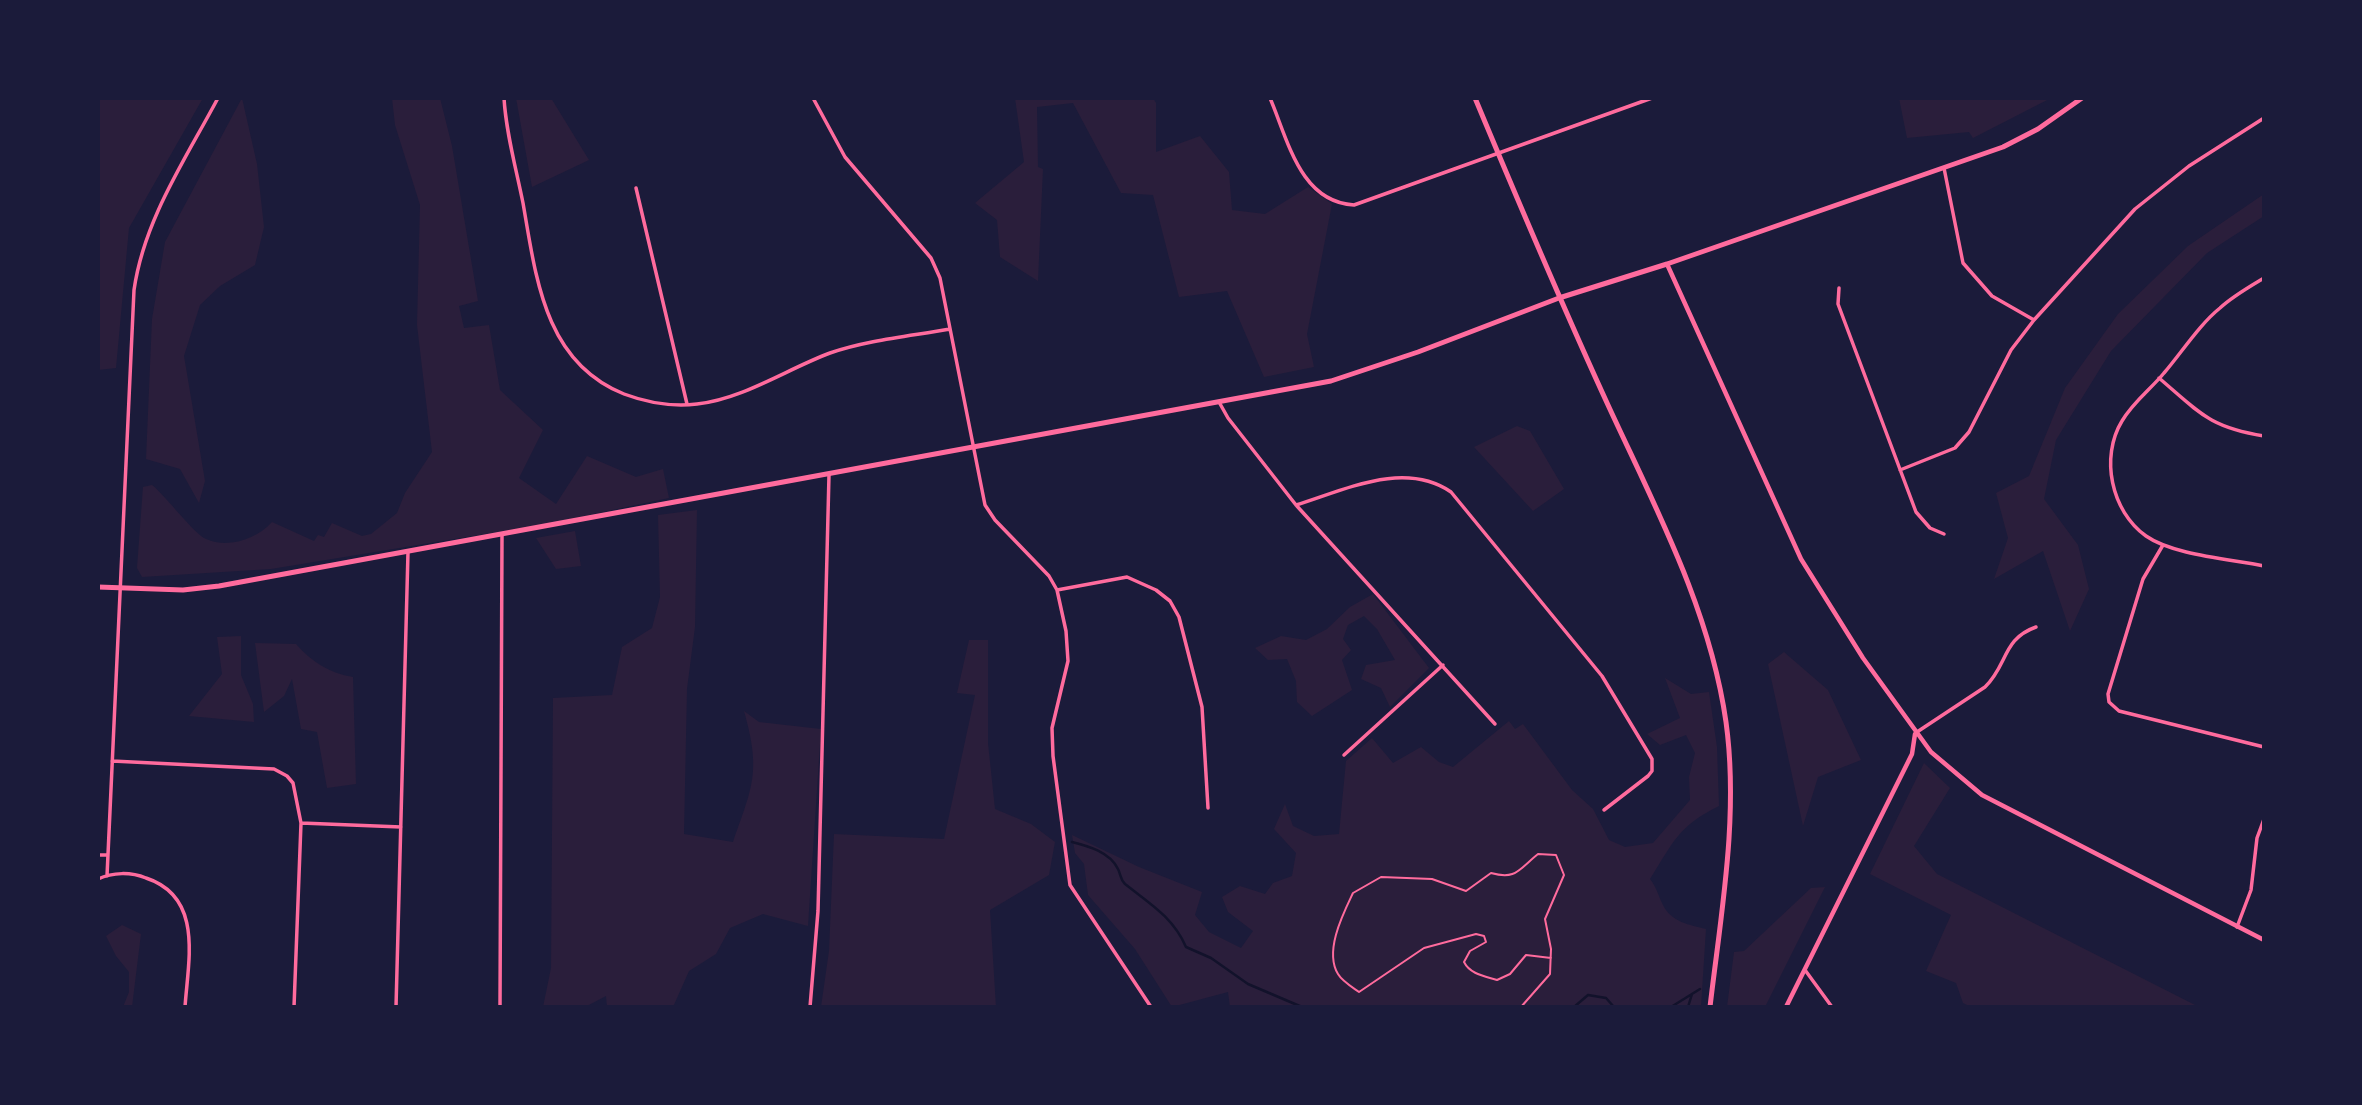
<!DOCTYPE html>
<style>
body{margin:0}
#map{position:relative;width:2362px;height:1105px;overflow:hidden;background:#1b1b3a;font-family:Quicksand,sans-serif}
canvas{display:block}
.frame{position:absolute;inset:0;border:100px solid #1b1b3a;pointer-events:none}
</style>
<div id="map">
<canvas width="2362" height="1105"></canvas>
<div class="frame"></div>
</div>
<script>
const ctx = document.querySelector('canvas').getContext('2d');
ctx.lineJoin = 'round';
function fillPath(path, color) {
  ctx.fillStyle = color;
  ctx.fill(path, 'evenodd');
}
function strokePath(path, color, width, dash) {
  ctx.strokeStyle = color;
  ctx.lineWidth = width;
  ctx.lineCap = dash ? 'butt' : 'round';
  ctx.setLineDash(dash || []);
  ctx.stroke(path);
}
fillPath(new Path2D(`
 M 98,98 L 203,98 L 129,228 L 116,368 L 98,370 Z
 M 242,98 L 257,164 L 264,227 L 255,265 L 220,286 L 200,305 L 184,356 L 205,481 L 199,503 L 180,469 L 146,459 L 152,319 L 165,242 Z
 M 392,98 L 440,98 L 452,146 L 478,301 L 459,306 L 464,328 L 489,325 L 500,390 L 543,430 L 519,478 L 556,504 L 587,456 L 636,477 L 663,469 L 669,498 L 546,524 L 271,569 L 142,577 L 137,568 L 143,487 L 152,485 C 166,496 194,534 206,539 C 228,549 257,539 272,522 L 314,541 L 318,535 L 324,537 L 332,523 L 362,536 L 371,534 L 397,513 L 405,493 L 432,452 L 417,325 L 420,205 L 395,125 Z
 M 516,98 L 551,98 L 589,160 L 532,187 Z
 M 1015,98 L 1153,98 L 1156,103 L 1156,152 L 1200,136 L 1229,172 L 1232,210 L 1265,214 L 1308,187 L 1332,204 L 1307,334 L 1314,367 L 1264,377 L 1227,291 L 1179,297 L 1153,195 L 1121,193 L 1073,103 L 1037,107 L 1038,167 L 1043,169 L 1038,281 L 1000,257 L 997,220 L 975,203 L 1024,162 Z
 M 1899,98 L 2051,98 L 1973,138 L 1969,132 L 1907,138 Z
 M 2264,194 L 2264,216 L 2207,253 L 2111,351 L 2056,440 L 2044,499 L 2078,545 L 2089,589 L 2070,631 L 2043,551 L 1994,579 L 2008,538 L 1996,493 L 2029,476 L 2065,388 L 2118,314 L 2188,246 Z
 M 1517,426 L 1530,431 L 1564,489 L 1533,511 L 1474,447 Z
 M 697,510 L 695,627 L 687,689 L 684,834 L 733,842 C 753,785 761,772 744,711 L 759,722 L 821,729 L 808,926 L 763,914 L 730,928 L 716,954 L 689,971 L 673,1007 L 607,1007 L 606,996 L 585,1007 L 543,1007 L 551,968 L 553,698 L 612,695 L 622,647 L 652,628 L 660,597 L 658,515 Z
 M 575,531 L 581,566 L 556,569 L 536,538 Z
 M 1373,594 L 1429,668 L 1390,707 L 1381,688 L 1361,679 L 1366,665 L 1395,660 L 1377,629 L 1364,616 L 1348,625 L 1343,639 L 1351,650 L 1342,660 L 1352,690 L 1312,716 L 1297,702 L 1296,681 L 1287,659 L 1268,660 L 1255,648 L 1281,636 L 1306,640 L 1327,629 L 1350,607 Z
 M 241,636 L 241,675 L 253,704 L 254,722 L 189,716 L 222,674 L 217,637 Z
 M 969,640 L 988,640 L 988,743 L 995,809 L 1031,824 L 1055,842 L 1049,875 L 990,910 L 996,1007 L 821,1007 L 829,951 L 834,834 L 944,839 L 975,695 L 957,693 Z
 M 255,643 L 296,644 C 312,662 329,673 353,677 L 356,784 L 327,788 L 317,732 L 301,729 L 292,679 L 284,696 L 264,712 Z
 M 1784,652 L 1828,690 L 1861,760 L 1818,777 L 1803,826 L 1768,664 Z
 M 1665,678 L 1691,694 L 1709,692 L 1717,747 L 1719,806 C 1678,826 1673,843 1650,879 C 1657,888 1658,895 1663,905 C 1671,922 1690,925 1706,929 L 1701,1007 L 1230,1007 L 1228,992 L 1172,1007 L 1135,949 L 1088,895 L 1084,864 L 1075,853 L 1072,835 L 1139,867 L 1202,892 L 1195,915 L 1209,932 L 1241,948 L 1253,931 L 1228,912 L 1222,897 L 1240,886 L 1265,894 L 1273,883 L 1292,876 L 1296,853 L 1274,829 L 1285,804 L 1293,826 L 1314,836 L 1339,834 L 1346,761 L 1372,738 L 1393,763 L 1421,747 L 1439,762 L 1453,767 L 1509,721 L 1515,729 L 1523,724 L 1572,790 L 1593,809 L 1609,840 L 1625,847 L 1653,843 L 1690,800 L 1689,777 L 1695,753 L 1686,735 L 1660,745 L 1647,734 L 1680,718 Z
 M 1924,763 L 1950,788 L 1914,846 L 1937,874 L 2199,1007 L 1971,1007 L 1963,1003 L 1956,983 L 1926,971 L 1951,915 L 1870,874 Z
 M 1825,887 L 1765,1007 L 1727,1007 L 1734,952 L 1744,951 L 1811,888 Z
 M 122,925 L 141,934 L 132,1007 L 123,1007 L 129,992 L 129,972 L 116,956 L 106,936 Z`), '#2a1e3b');
strokePath(new Path2D(`
 M 1072,842 C 1088,846 1110,852 1118,869 C 1121,875 1120,879 1125,884 C 1149,903 1173,917 1186,947 L 1211,958 L 1248,984 L 1302,1007
 M 1574,1007 L 1588,995 L 1606,998 L 1614,1007
 M 1671,1007 L 1700,989
 M 1688,1007 L 1692,994`), '#12122b', 2.5);
strokePath(new Path2D(`
 M 1521,1007 L 1550,974 L 1551,949 L 1545,919 L 1564,875 L 1556,855 L 1538,854 C 1518,870 1516,880 1491,873 L 1466,891 L 1432,879 L 1381,877 L 1353,893 C 1343,914 1324,951 1338,974 C 1342,981 1352,987 1359,992 L 1424,948 L 1476,934 L 1484,936 L 1486,942 L 1470,951 L 1464,962 C 1470,974 1484,976 1497,980 L 1510,974 L 1526,955 L 1551,958`), '#ff6b9d', 2);
strokePath(new Path2D(`
 M 504,98 C 506,133 516,168 523,203 C 536,277 544,362 624,394 C 648,403 671,407 697,404 C 743,399 787,369 830,353 C 868,340 911,336 950,329
 M 813,98 L 845,157 L 931,258 L 940,278 L 985,505 L 995,520 L 1049,576 L 1057,590 L 1066,631 L 1068,661 L 1052,728 L 1053,756 L 1070,885 L 1151,1007
 M 1270,98 C 1288,140 1300,202 1354,205 L 1652,98
 M 1944,168 L 1963,263 L 1992,296 L 2034,320
 M 636,188 L 687,404
 M 2264,278 C 2249,287 2233,296 2220,308 C 2199,325 2182,352 2164,373 C 2151,389 2133,402 2122,421 C 2100,457 2111,511 2146,536 C 2173,555 2230,559 2264,566
 M 1839,288 L 1838,304 L 1916,512 L 1930,528 L 1944,534
 M 2159,378 C 2200,413 2209,427 2264,436
 M 1219,402 L 1228,418 L 1296,505 L 1495,724
 M 1900,470 L 1955,448 L 1969,432 L 2011,350 L 2034,320 L 2135,209 L 2189,166 L 2264,118
 M 1296,505 C 1345,490 1404,460 1451,492 L 1602,676 L 1652,759 L 1652,771 L 1648,776 L 1604,810
 M 2163,545 L 2143,579 L 2108,694 L 2109,702 L 2119,711 L 2264,747
 M 1057,590 L 1127,577 L 1156,590 L 1170,601 L 1179,617 L 1202,707 L 1208,808
 M 1917,732 L 1985,687 C 2008,665 2002,639 2036,627
 M 1344,755 L 1443,665
 M 112,761 L 274,769 L 287,776 L 293,783 L 301,823 L 294,1007
 M 301,823 L 401,827
 M 98,855 L 108,855
 M 107,876 L 134,290 C 144,220 185,160 218,98
 M 98,879 C 113,872 131,872 146,878 C 204,897 188,961 185,1007
 M 2237,927 L 2251,890 L 2257,838 L 2264,819
 M 1805,970 L 1832,1007
 M 396,1007 L 408,552
 M 500,1007 L 502,536
 M 810,1007 L 818,911 L 829,475`), '#ff6b9d', 3.5);
strokePath(new Path2D(`
 M 1667,264 L 1801,559 L 1863,658 L 1931,752 L 1982,795 L 2264,940
 M 1786,1007 L 1912,754 L 1915,734`), '#ff6b9d', 4.5);
strokePath(new Path2D(`
 M 1475,98 C 1518,201 1561,303 1608,405 C 1655,507 1710,609 1726,722 C 1739,816 1721,913 1710,1007`), '#ff6b9d', 5);
strokePath(new Path2D(`
 M 98,587 L 183,590 L 219,586 L 1331,381 L 1418,352 L 1559,298 L 1667,264 L 2003,147 L 2038,129 L 2082,98`), '#ff6b9d', 5);
</script>
